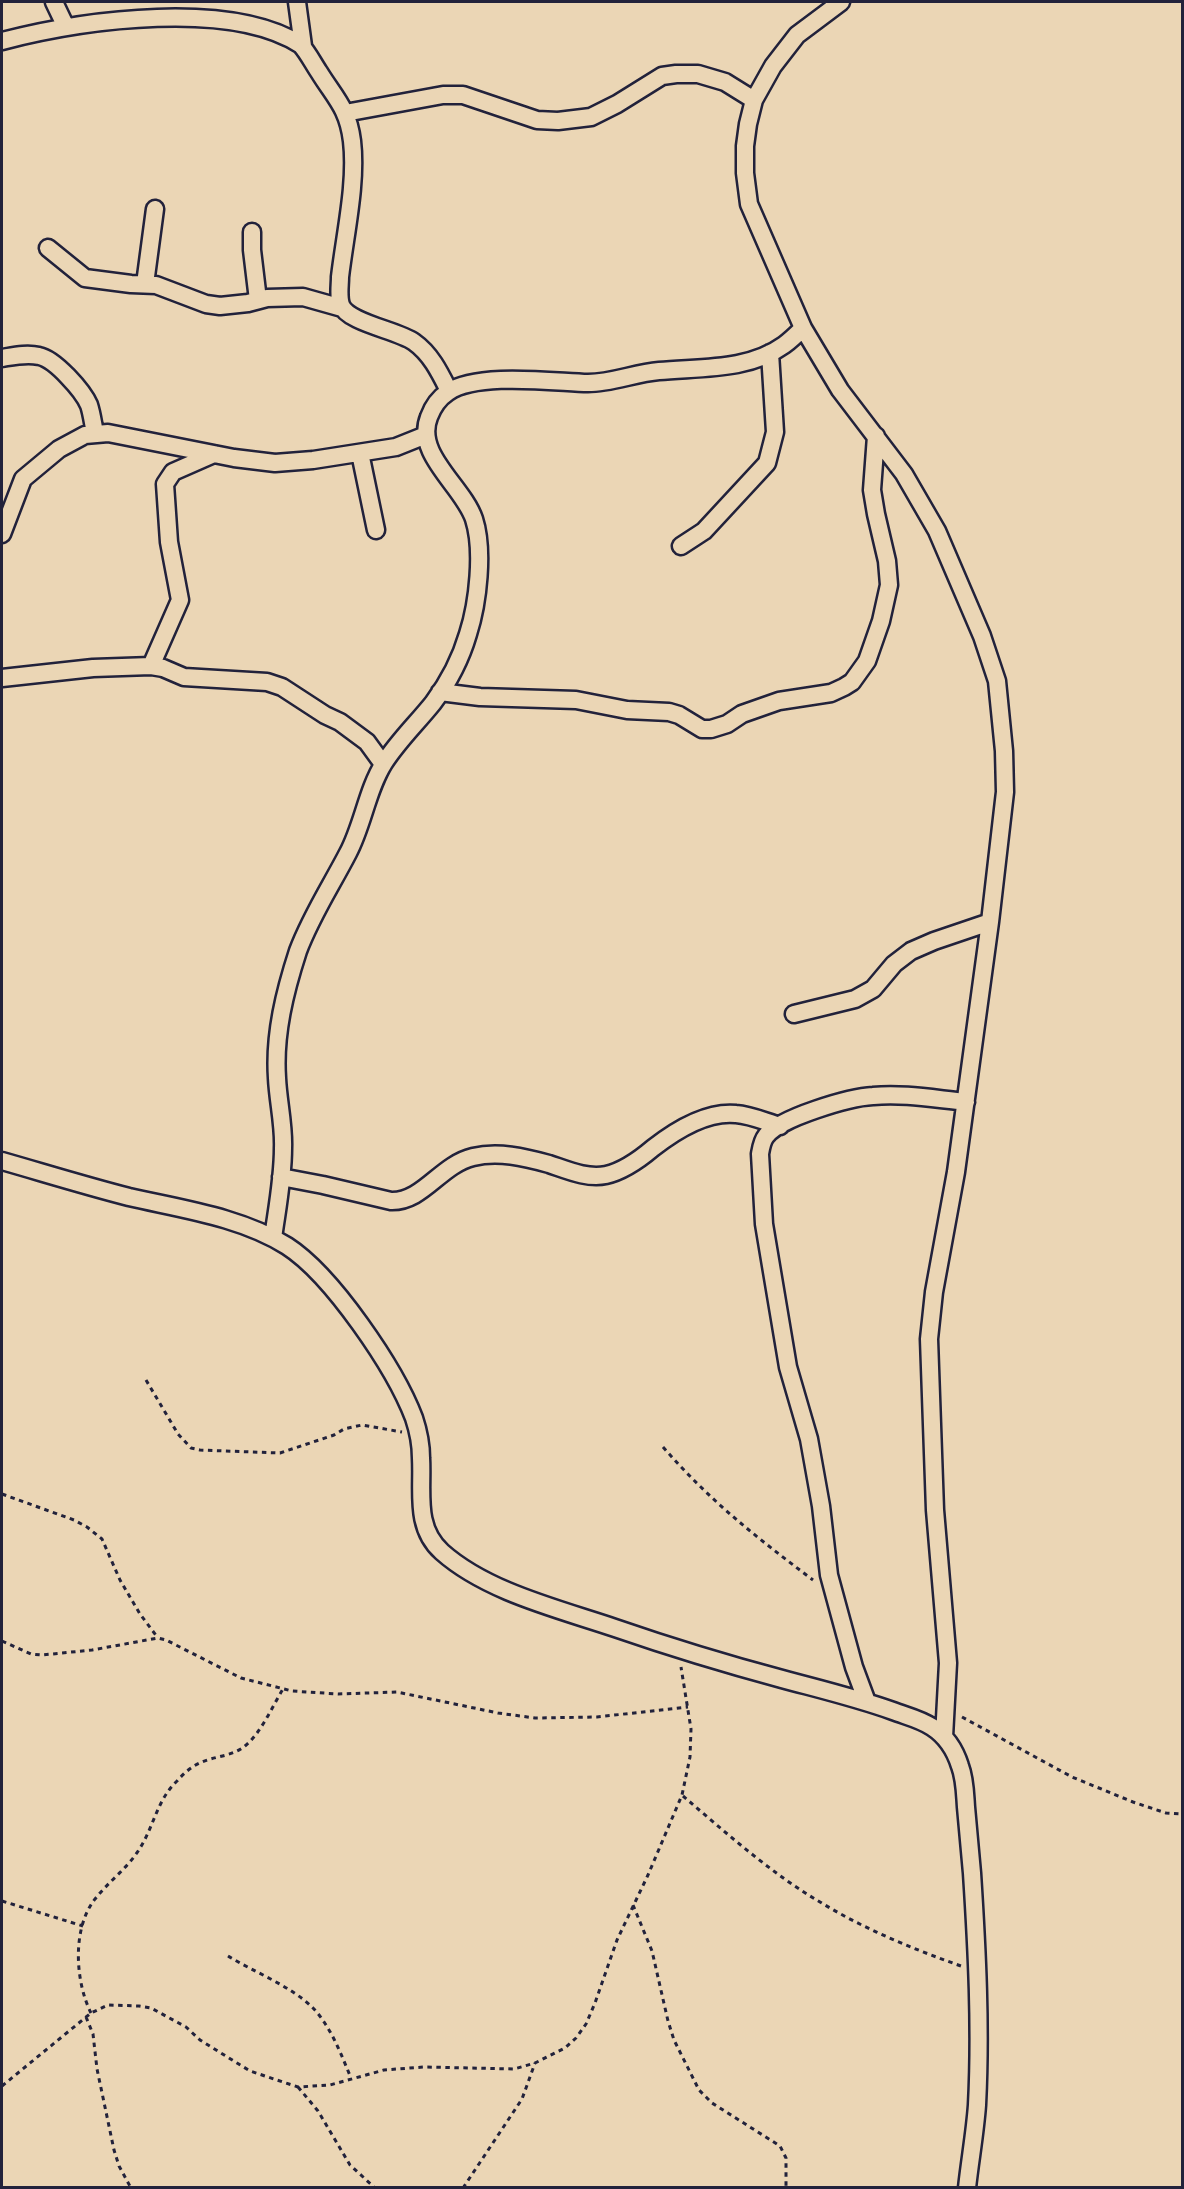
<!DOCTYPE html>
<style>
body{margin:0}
#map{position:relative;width:1184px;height:2189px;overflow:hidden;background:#ebd6b5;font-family:Mali,sans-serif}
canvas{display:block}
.frame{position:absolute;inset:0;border:3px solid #22223b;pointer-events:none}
</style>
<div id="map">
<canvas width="1184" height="2189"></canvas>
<div class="frame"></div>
</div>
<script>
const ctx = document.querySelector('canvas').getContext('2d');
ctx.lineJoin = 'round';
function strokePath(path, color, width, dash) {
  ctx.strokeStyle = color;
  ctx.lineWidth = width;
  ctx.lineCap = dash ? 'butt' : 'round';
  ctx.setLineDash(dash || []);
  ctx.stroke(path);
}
const street = new Path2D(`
 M 54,2 L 64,23
 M 297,2 L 303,46
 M 841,2 L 797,35 L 773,66 L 754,100 L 748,124 L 745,146 L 745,173 L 749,204 L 803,328 L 840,390 L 904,474 L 937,531 L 982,636 L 997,681 L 1004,751 L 1005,792 L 990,922 L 956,1172 L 934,1292 L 929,1339 L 935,1510 L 948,1663 L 944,1737
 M 2,41 C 87,19 231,0 301,45 C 308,53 313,63 319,72 C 335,98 348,108 352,141 C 357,183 345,234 340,277 C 340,286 338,296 341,305 C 348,323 397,330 414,342 C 431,354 440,373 449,391
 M 345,113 L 443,95 L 463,95 L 537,120 L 558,121 L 591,117 L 617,104 L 662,76 L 676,74 L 698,74 L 725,82 L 754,100
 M 252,232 L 252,250 L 258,300
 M 48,248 L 85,278 L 131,284 L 156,285 L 206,304 L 220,306 L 248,303 L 267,298 L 303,297 L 342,308
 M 145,284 L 155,209
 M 2,358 C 14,356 27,353 39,356 C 55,359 83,391 89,405 C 92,414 93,424 95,433
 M 360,453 L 376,530
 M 2,534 L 23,479 L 59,449 L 85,435 L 108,433 L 234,458 L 275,463 L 313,460 L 396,447 L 426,435
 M 681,546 L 704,531 L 767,463 L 775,432 L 770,353
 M 151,666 L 180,600 L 169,542 L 165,484 L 173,472 L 214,454
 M 2,678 L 93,668 L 151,666 L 163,668 L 184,677 L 267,682 L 282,687 L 325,715 L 340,722 L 367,742 L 383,764
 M 440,692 L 480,697 L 576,700 L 627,710 L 669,712 L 679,715 L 702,729 L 711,729 L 727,724 L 742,714 L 779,701 L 831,693 L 844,687 L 852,682 L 867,661 L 881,621 L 889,585 L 887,561 L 876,514 L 872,490 L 876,436
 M 794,1014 L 855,999 L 873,989 L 894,964 L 911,951 L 934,941 L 990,922
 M 2,1161 C 44,1173 86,1186 129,1197 C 181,1209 241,1217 287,1246 C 332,1275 395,1368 414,1418 C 418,1430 421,1445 421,1458 C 423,1491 414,1527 442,1552 C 487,1592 559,1609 615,1628 C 670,1647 726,1664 782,1679 C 819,1689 857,1698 893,1711 C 906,1716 920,1719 932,1727 C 946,1736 955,1750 960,1766 C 965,1779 965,1793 966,1807 C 968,1829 970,1851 972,1873 C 977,1950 981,2028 977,2105 C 975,2133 970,2160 967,2188
 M 281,1177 L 323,1185 L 391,1201 C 423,1202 440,1165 473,1157 C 498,1151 524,1157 549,1164 C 567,1170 587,1179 606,1175 C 624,1171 640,1159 653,1148 C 676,1130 706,1111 736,1114 C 751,1115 766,1122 780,1126
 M 273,1238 C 277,1209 283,1179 283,1148 C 284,1125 278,1101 277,1078 C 274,1034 285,991 298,951 C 311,916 331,886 348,853 C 363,825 367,790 384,763 C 398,741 417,723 433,703 C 448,683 461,658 468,634 C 478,603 484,550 474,519 C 463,486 414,454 429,417 C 433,406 439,398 448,392 C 478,372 553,382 588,383 C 612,383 635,373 659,371 C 700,367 748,371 784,345 C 791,340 797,334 803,328
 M 867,1702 L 854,1667 L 829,1575 L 821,1506 L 809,1439 L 788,1367 L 764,1224 L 760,1154 C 761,1148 762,1141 766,1136 C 779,1118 850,1097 873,1096 C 903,1093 935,1099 966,1102`);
strokePath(street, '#22223b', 21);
strokePath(new Path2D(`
 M 146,1380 L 178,1434 L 191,1448 L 200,1450 L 280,1453 L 334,1435 L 344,1429 L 362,1425 L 402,1432
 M 663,1447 C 710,1501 756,1537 813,1580
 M 2,1494 L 74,1520 L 87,1527 L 102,1539 L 120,1580 L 140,1614 L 158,1638
 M 2,1641 L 31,1654 L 42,1655 L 92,1650 L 158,1638 L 166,1640 L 241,1678 L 292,1691 L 338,1694 L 397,1692 L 498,1713 L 535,1718 L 597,1717 L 688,1707
 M 962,1717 L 1072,1777 L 1133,1802 L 1166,1813 L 1182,1814
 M 683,1796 C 725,1832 772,1874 820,1902 C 864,1929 913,1949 961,1966
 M 2,1901 L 83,1926
 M 633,1905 L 652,1951 L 668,2021 L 674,2040 L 699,2090 L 712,2103 L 780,2146 L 786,2158 L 786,2188
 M 228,1956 C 254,1972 291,1986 313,2008 C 331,2027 341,2054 351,2078
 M 91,2013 C 75,1981 72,1928 95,1899 C 109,1881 128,1868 140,1848 C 154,1826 157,1800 177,1781 C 184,1773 192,1766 202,1762 C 216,1756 233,1756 245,1746 C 261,1733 272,1707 283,1689
 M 86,2017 L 93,2034 L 97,2069 L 114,2150 L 119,2166 L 131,2188
 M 2,2086 L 91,2013 L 108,2005 L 139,2006 L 151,2008 L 186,2027 L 200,2040 L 250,2071 L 298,2087 L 330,2085 L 384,2070 L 424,2067 L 514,2069 L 535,2063 L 565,2048 L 576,2038 L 586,2024 L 595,2003 L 617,1940 L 648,1875 L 682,1795 L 690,1757 L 691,1729 L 681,1667
 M 298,2087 L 318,2111 L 350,2165 L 375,2188
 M 463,2188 L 522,2099 L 535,2063`), '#22223b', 3, [4.5, 4.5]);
strokePath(street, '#ebd6b5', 16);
</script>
